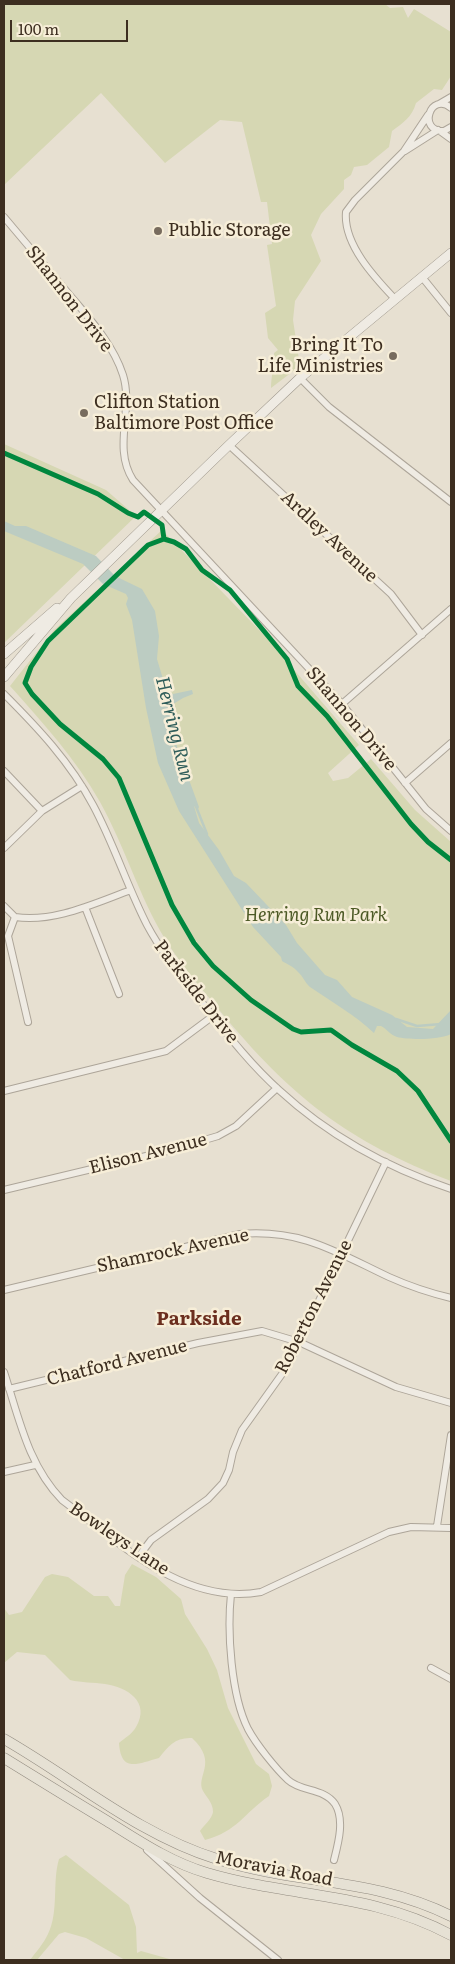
<!DOCTYPE html>
<style>
body{margin:0}
#map{position:relative;width:455px;height:1964px;overflow:hidden;background:#e7e0d1;font-family:Literata,serif}
canvas{display:block}
.frame{position:absolute;inset:0;border:5px solid #3d2e20;pointer-events:none}
.scale{position:absolute;left:10px;top:20px;width:118px;height:22px;box-sizing:border-box;border:2px solid #3d2e20;border-top:0;padding-left:6px;font-size:15px;line-height:18px;white-space:nowrap;color:#3d2e20;-webkit-text-stroke:4px #f7eed8;paint-order:stroke}
</style>
<div id="map">
<canvas width="455" height="1964"></canvas>
<div class="frame"></div>
<div class="scale">100 m</div>
</div>
<script>
const ctx = document.querySelector('canvas').getContext('2d');
ctx.lineJoin = 'round';
function fillPath(path, color) {
  ctx.fillStyle = color;
  ctx.fill(path, 'evenodd');
}
function strokePath(path, color, width, dash) {
  ctx.strokeStyle = color;
  ctx.lineWidth = width;
  ctx.lineCap = dash ? 'butt' : 'round';
  ctx.setLineDash(dash || []);
  ctx.stroke(path);
}
function drawText(font, color, halo, rows, align = 'center') {
  ctx.font = font + ' Literata,serif';
  ctx.lineWidth = 5;
  ctx.setLineDash([]);
  ctx.textBaseline = 'middle';
  ctx.strokeStyle = halo;
  ctx.fillStyle = color;
  for (const [text, x, y, turn = 0] of rows) {
    ctx.save();
    ctx.translate(x, y);
    ctx.rotate((+turn || 0) * Math.PI / 180);
    ctx.textAlign = isNaN(turn) ? turn : align;
    if (halo) ctx.strokeText(text, 0, 0);
    ctx.fillText(text, 0, 0);
    ctx.restore();
  }
}
fillPath(new Path2D(`
 M 4,4 L 385,4 L 390,8 L 403,7 L 408,18 L 414,9 L 451,32 L 451,76 L 442,90 L 434,89 L 416,103 C 412,117 403,123 392,131 L 389,147 L 367,165 L 354,167 L 351,175 L 344,180 L 344,189 L 321,214 L 311,235 L 321,261 L 295,301 L 293,320 L 300,366 L 271,388 C 271,376 275,363 274,353 L 278,350 L 268,338 L 265,313 L 276,306 L 267,245 L 272,244 L 267,202 L 261,202 L 242,122 L 220,120 L 165,163 L 101,93 L 4,185 Z
 M 4,444 L 106,490 L 136,516 L 4,643 Z
 M 162,530 L 264,635 L 359,745 L 328,773 L 333,781 L 348,778 L 371,759 L 415,810 L 451,842 L 451,1181 C 347,1141 291,1097 220,1011 C 201,988 181,965 165,939 C 139,896 125,847 100,802 C 76,759 43,723 10,686 L 54,630 Z
 M 132,1564 L 156,1577 L 181,1599 L 185,1614 L 207,1649 L 217,1670 L 228,1708 L 256,1764 L 269,1774 L 272,1786 L 269,1796 C 243,1814 238,1831 205,1840 L 200,1831 C 204,1825 212,1819 213,1812 C 213,1803 207,1798 203,1791 C 195,1776 219,1763 192,1738 C 176,1737 168,1746 159,1758 C 137,1764 121,1773 119,1743 C 125,1738 133,1733 136,1727 C 151,1702 127,1687 105,1684 C 93,1682 82,1683 70,1680 L 45,1655 L 17,1652 L 4,1663 L 4,1608 L 9,1615 L 22,1612 L 45,1577 L 52,1574 L 68,1577 L 94,1596 L 108,1596 L 115,1606 L 120,1606 L 125,1575 Z
 M 66,1855 L 129,1905 L 136,1927 L 137,1953 L 141,1951 L 173,1960 L 125,1960 L 86,1938 L 65,1932 L 59,1934 L 37,1960 L 30,1960 C 36,1952 44,1943 48,1934 C 59,1911 52,1882 59,1859 Z`), '#d6d7b3');
fillPath(new Path2D(`
 M 4,521 L 15,526 L 26,526 L 96,556 L 115,576 L 142,589 L 155,611 L 159,636 L 157,659 L 166,689 L 173,694 L 192,690 L 193,694 L 183,698 L 170,706 L 168,737 L 184,766 L 199,807 L 198,809 L 194,806 L 199,823 L 219,850 L 234,876 L 246,883 L 286,925 L 297,943 L 325,975 L 337,980 L 352,997 L 392,1015 L 407,1027 L 433,1029 L 451,1010 L 451,1034 C 440,1040 409,1040 397,1037 C 389,1034 387,1029 381,1026 L 377,1026 L 374,1033 C 355,1015 332,1002 310,987 C 305,983 303,976 298,972 C 294,967 287,964 282,961 L 281,957 L 253,927 L 179,811 L 158,763 L 146,708 L 132,620 L 126,604 L 128,598 L 126,594 L 103,584 L 83,564 L 4,531 Z`), '#bcccc2');
strokePath(new Path2D(`
 M 170,715 L 178,759
 M 195,804 L 207,834
 M 396,1019 L 417,1026 L 441,1024`), '#bcccc2', 2.5);
const street = new Path2D(`
 M 439,104 L 451,97
 M 451,108 C 430,91 417,132 444,131 L 451,127
 M 440,131 L 451,139
 M 405,151 L 438,130
 M 4,217 C 25,242 47,268 68,293 C 89,318 113,344 123,375 C 134,410 112,447 133,480 L 342,704 L 426,809 L 451,831
 M 422,277 L 451,313
 M 395,299 C 375,278 343,244 346,212 L 355,200 L 404,151 L 428,115
 M 300,378 L 329,407 L 451,502
 M 229,445 L 391,594 L 422,635
 M 4,694 C 38,728 70,762 93,805 C 114,844 127,886 147,925 C 163,955 184,979 204,1005 C 227,1034 251,1065 279,1090 C 328,1135 388,1168 451,1189
 M 342,704 L 451,609
 M 4,771 L 42,811
 M 405,783 L 451,743
 M 4,848 L 42,811 L 82,786
 M 4,906 L 15,917 C 54,923 95,903 131,890
 M 85,907 L 119,994
 M 15,917 L 8,936 L 28,1022
 M 4,1091 L 166,1051 L 213,1016
 M 4,1190 L 167,1151 L 218,1136 L 236,1126 L 277,1088
 M 4,1290 L 240,1234 C 302,1229 336,1252 389,1277 C 409,1286 430,1293 451,1298
 M 4,1372 C 19,1418 28,1465 62,1500 C 120,1543 184,1606 261,1592 L 389,1532 L 411,1527 L 451,1528
 M 9,1389 L 198,1343 L 262,1331 L 299,1342 L 396,1387 L 451,1403
 M 4,1472 L 35,1465
 M 437,1526 L 451,1435
 M 139,1556 L 151,1540 L 208,1499 L 223,1483 L 229,1470 L 233,1452 L 242,1430 L 287,1367 L 386,1162
 M 231,1594 C 227,1632 231,1695 248,1729 C 256,1744 276,1769 288,1780 C 301,1792 324,1788 335,1804 C 345,1820 338,1844 334,1860
 M 431,1668 L 451,1679
 M 147,1850 L 200,1898 L 278,1960`);
const secondary = new Path2D(`
 M 4,654 L 57,608
 M 4,677 L 71,598 L 229,445 L 300,378 L 451,253`);
const primary = new Path2D(`
 M 4,1739 C 74,1779 139,1835 217,1859 C 297,1885 372,1877 451,1916
 M 4,1758 C 38,1779 72,1800 107,1821 C 139,1841 170,1862 207,1873 C 292,1898 371,1892 451,1935`);
strokePath(street, '#ada599', 8);
strokePath(secondary, '#9c958a', 10);
strokePath(primary, '#928b80', 11);
strokePath(street, '#efebe3', 6);
strokePath(secondary, '#efebe3', 9);
strokePath(primary, '#e6e1d4', 10);
strokePath(new Path2D(`
 M 4,453 L 98,494 L 128,513 L 138,517 L 144,512 L 162,525 L 164,539
 M 451,860 L 428,842 L 411,824 L 327,716 L 298,686 L 287,659 L 230,590 L 202,570 L 186,549 L 174,542 L 164,539 L 148,545 L 48,641 L 31,667 L 25,683 L 32,694 L 60,724 L 103,759 L 119,778 L 172,905 L 194,943 L 213,966 L 251,1000 L 293,1029 L 301,1032 L 331,1030 L 352,1045 L 397,1071 L 418,1091 L 451,1141`), '#00873e', 5);
for (const [x, y, r, color] of [
 [158,231,5,"#786c5e"],
 [393,356,5,"#786c5e"],
 [84,413,5,"#786c5e"]
]) {
  const dot = new Path2D();
  dot.arc(x, y, r, 0, 2 * Math.PI);
  ctx.fillStyle = color;
  ctx.fill(dot);
  strokePath(dot, '#f7eed8', 2);
}
drawText('18px', '#3d2e20', '#f7eed8', [
 ["Public Storage",168,231],
 ["Bring It To",383,346,"right"],
 ["Life Ministries",383,367,"right"],
 ["Clifton Station",94,403],
 ["Baltimore Post Office",94,424]
], 'left');
drawText('18px', '#3d2e20', '#f7eed8', [
 ["Shannon Drive",69,299,52],
 ["Ardley Avenue",329,537,43],
 ["Shannon Drive",351,719,50],
 ["Parkside Drive",196,992,52],
 ["Elison Avenue",148,1154,-14],
 ["Shamrock Avenue",173,1251,-12],
 ["Roberton Avenue",314,1307,-63],
 ["Chatford Avenue",117,1363,-14],
 ["Bowleys Lane",119,1539,34],
 ["Moravia Road",274,1869,11]
]);
drawText('italic 18px', '#4d5a26', '#f7eed8', [
 ["Herring Run Park",316,916]
]);
drawText('italic 19px', '#2f5d5a', '#f7eed8', [
 ["Herring Run",174,729,76]
]);
drawText('bold 19px', '#6b2e1e', '#f7eed8', [
 ["Parkside",199,1319]
]);
</script>
